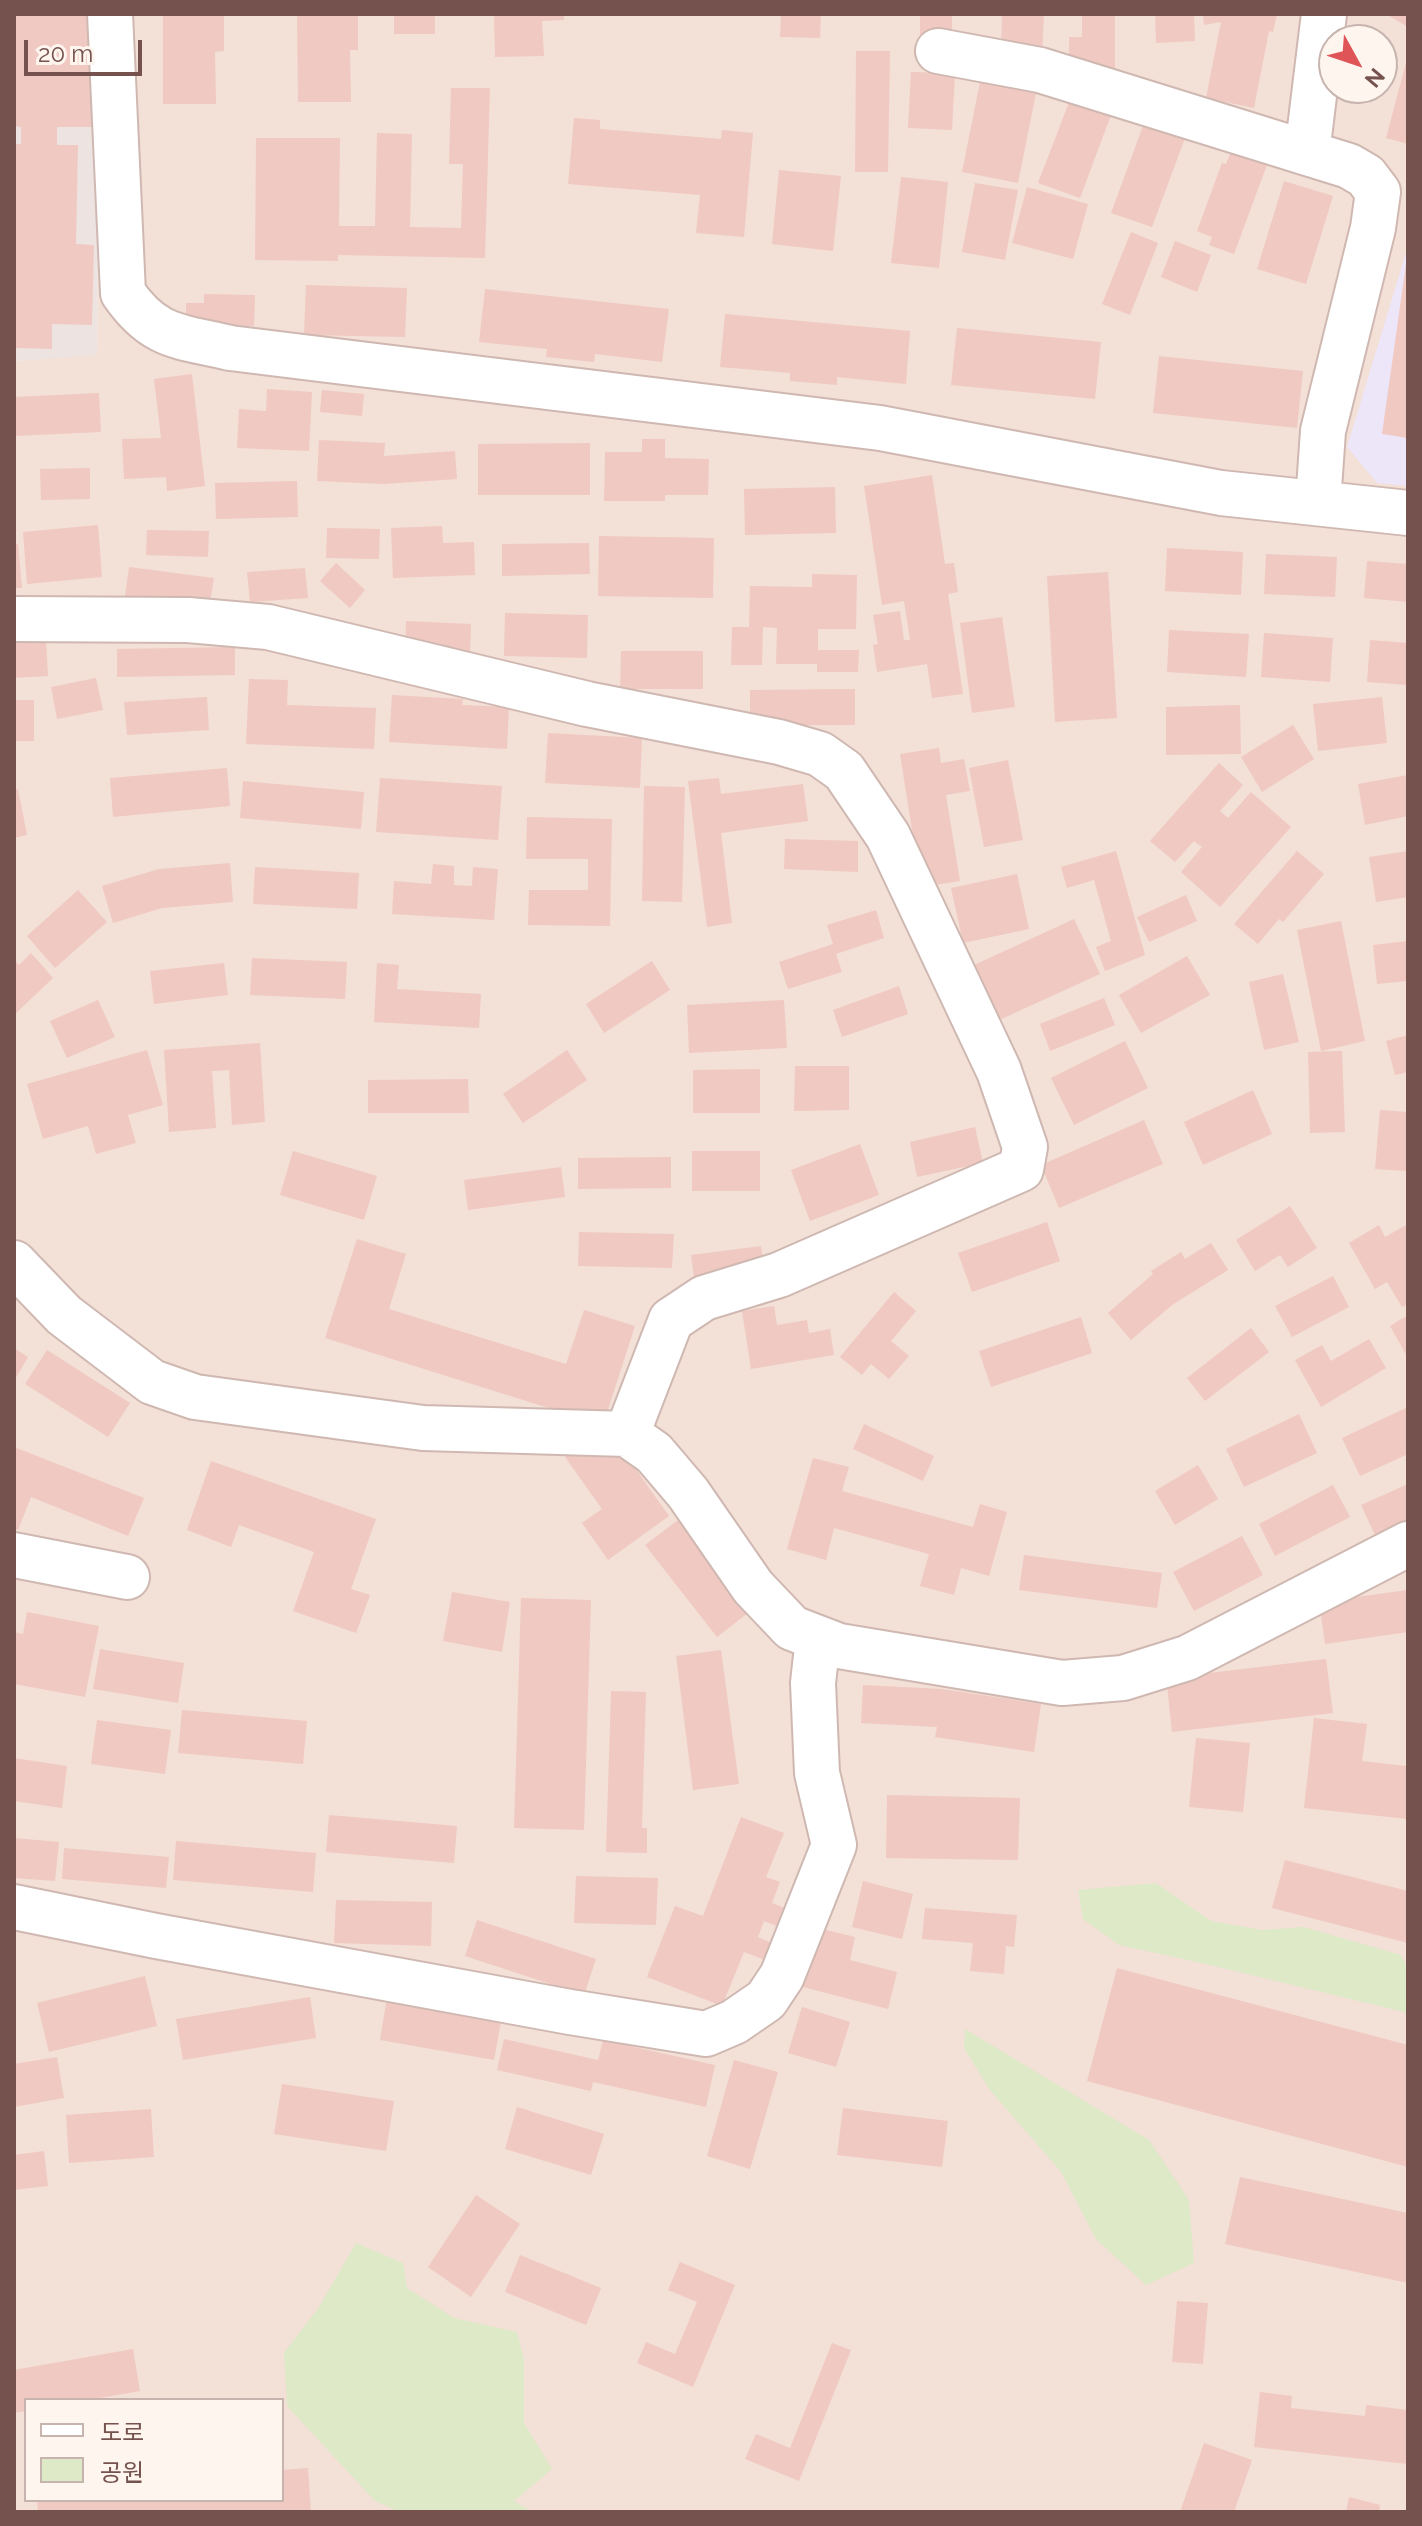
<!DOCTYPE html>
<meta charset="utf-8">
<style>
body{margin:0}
#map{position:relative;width:1422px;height:2526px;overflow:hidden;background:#fcf0e9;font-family:Raleway,"Noto Sans KR",sans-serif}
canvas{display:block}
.frame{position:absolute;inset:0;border:16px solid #75524d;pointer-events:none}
.legend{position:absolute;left:24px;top:2398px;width:260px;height:104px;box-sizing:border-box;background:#fef5ef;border:2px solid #c7b4ae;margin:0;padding:10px 14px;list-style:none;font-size:24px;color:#75524d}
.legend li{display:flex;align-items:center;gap:16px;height:40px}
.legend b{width:40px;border:2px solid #c7b4ae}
.north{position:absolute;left:1318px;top:24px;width:80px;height:80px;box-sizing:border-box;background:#fef5ef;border:2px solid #c7b4ae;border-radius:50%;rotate:130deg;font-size:22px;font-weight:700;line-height:32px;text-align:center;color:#75524d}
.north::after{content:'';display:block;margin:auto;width:28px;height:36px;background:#df5557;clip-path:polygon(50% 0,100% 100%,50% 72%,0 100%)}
.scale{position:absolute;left:24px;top:40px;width:118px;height:36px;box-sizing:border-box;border:4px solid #75524d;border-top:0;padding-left:10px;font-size:24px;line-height:28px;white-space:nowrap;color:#75524d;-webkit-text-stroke:6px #fef5ef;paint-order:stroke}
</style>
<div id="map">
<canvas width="1422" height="2526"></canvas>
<div class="frame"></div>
<ul class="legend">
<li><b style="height:10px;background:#fff"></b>도로</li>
<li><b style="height:22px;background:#dde9c7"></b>공원</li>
</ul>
<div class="north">N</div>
<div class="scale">20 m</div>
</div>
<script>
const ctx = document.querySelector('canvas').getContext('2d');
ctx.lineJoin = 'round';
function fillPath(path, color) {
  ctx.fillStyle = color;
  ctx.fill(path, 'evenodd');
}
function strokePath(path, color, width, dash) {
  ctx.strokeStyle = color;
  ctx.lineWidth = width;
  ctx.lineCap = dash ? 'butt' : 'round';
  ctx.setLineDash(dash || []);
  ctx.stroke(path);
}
fillPath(new Path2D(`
 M 100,14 L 1408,14 L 1408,2512 L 14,2512 L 14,361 L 97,354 ZM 1334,40 L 1382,40 L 1382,88 L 1334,88 ZM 26,2400 L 282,2400 L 282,2500 L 26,2500 Z`), '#f3e0d7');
fillPath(new Path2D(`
 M 14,14 L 100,14 L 97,355 L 14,361 Z`), '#ede4e2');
fillPath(new Path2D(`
 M 1408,246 L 1408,486 L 1377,483 L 1347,447 Z`), '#ede5f8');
fillPath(new Path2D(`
 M 1156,1883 L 1211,1921 L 1262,1930 L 1304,1927 L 1401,1955 L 1408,1969 L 1408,2013 L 1206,1964 L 1119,1945 L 1083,1919 L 1078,1890 Z
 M 965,2029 L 1149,2140 L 1189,2200 L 1194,2263 L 1146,2285 L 1096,2239 L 1061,2172 L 990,2090 L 964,2048 Z
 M 356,2243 L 403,2263 L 407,2288 L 454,2318 L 517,2332 L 524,2359 L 524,2423 L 552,2469 L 514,2501 L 532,2512 L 400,2512 L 375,2501 L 287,2406 L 284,2353 L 319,2307 Z`), '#dde9c7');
fillPath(new Path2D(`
 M 14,14 L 93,14 L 92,127 L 57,127 L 57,145 L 78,145 L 76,244 L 94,245 L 92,325 L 52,324 L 52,349 L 14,348 L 14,144 L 21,144 L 21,127 L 14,126 Z
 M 163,14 L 224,14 L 224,51 L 215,52 L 216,104 L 163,104 Z
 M 297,14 L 358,14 L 358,50 L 350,50 L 351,102 L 298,102 Z
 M 394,14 L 435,14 L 435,34 L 394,34 Z
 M 494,14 L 564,14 L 564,20 L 542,21 L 544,56 L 495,57 Z
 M 781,14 L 821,14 L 820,38 L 780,37 Z
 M 920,14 L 952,14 L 952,44 L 920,44 Z
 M 1002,14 L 1044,14 L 1042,56 L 1001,55 Z
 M 1082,14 L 1115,14 L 1115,70 L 1069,70 L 1069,37 L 1082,37 Z
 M 1155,14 L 1194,14 L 1195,41 L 1156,43 Z
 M 1203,14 L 1277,14 L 1273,32 L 1269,31 L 1254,108 L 1206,98 L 1221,22 L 1204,25 Z
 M 1386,14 L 1408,14 L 1408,27 Z
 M 856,51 L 890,51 L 888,172 L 855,172 Z
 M 1407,59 L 1408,59 L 1408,144 L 1386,138 Z
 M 911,72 L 955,73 L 952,130 L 908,128 Z
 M 982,72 L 1038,83 L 1018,183 L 962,172 Z
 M 451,88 L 490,88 L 485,258 L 338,255 L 338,261 L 255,260 L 256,138 L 340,138 L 339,226 L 375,226 L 377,133 L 412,134 L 410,227 L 461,228 L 463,164 L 449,164 Z
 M 1073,92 L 1114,107 L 1080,198 L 1038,183 Z
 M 1147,115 L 1188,130 L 1152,227 L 1111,213 Z
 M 574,118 L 600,120 L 600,129 L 721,139 L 722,130 L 753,133 L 744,237 L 696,233 L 700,195 L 568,184 Z
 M 1232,149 L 1268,162 L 1234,254 L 1209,245 L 1212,237 L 1197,231 L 1222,163 L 1226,164 Z
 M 779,170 L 841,176 L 833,251 L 772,244 Z
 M 901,177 L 948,182 L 939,268 L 891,263 Z
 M 1284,181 L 1333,196 L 1306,284 L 1257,269 Z
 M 975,183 L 1018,190 L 1005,260 L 962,252 Z
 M 1027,187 L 1088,204 L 1073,259 L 1012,243 Z
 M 1131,232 L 1158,243 L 1130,315 L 1102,304 Z
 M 1175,241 L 1211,255 L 1197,292 L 1161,277 Z
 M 1406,264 L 1408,264 L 1408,438 L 1382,434 Z
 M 306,285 L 407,288 L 405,337 L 304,335 Z
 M 485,289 L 669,309 L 662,362 L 595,354 L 594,362 L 546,357 L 547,349 L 479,342 Z
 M 204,294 L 255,295 L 254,326 L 186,324 L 186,303 L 204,303 Z
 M 725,314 L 910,331 L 906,384 L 837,377 L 837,385 L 790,381 L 790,373 L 720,367 Z
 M 957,328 L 1101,342 L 1095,399 L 951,385 Z
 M 1159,356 L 1303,371 L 1297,428 L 1153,413 Z
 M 192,374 L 205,486 L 167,491 L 166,477 L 124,479 L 122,439 L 161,438 L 154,379 Z
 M 267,389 L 312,392 L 309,451 L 237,448 L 239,409 L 266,411 Z
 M 322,390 L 364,394 L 362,416 L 320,412 Z
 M 99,393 L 101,432 L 14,436 L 14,397 Z
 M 642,439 L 665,439 L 665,458 L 709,459 L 708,495 L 665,495 L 665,501 L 604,501 L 605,452 L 642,452 Z
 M 319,440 L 385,443 L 384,456 L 455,451 L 457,479 L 383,484 L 317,481 Z
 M 590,443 L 590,495 L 478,495 L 478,444 Z
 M 90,468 L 90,499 L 41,500 L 40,469 Z
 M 932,475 L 945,564 L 954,563 L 958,592 L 948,594 L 963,694 L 932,698 L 927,664 L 877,672 L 873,645 L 878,644 L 873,615 L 900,611 L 904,640 L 910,640 L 904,601 L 882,605 L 864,486 Z
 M 297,481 L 298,517 L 216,519 L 215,483 Z
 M 835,487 L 836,533 L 745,535 L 744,489 Z
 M 98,525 L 102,577 L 27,584 L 23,532 Z
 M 442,526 L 443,543 L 474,542 L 475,575 L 393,578 L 391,528 Z
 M 327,528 L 380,529 L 379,559 L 326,558 Z
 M 147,530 L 209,531 L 208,557 L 146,555 Z
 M 599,536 L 714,538 L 713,598 L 598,596 Z
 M 589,543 L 590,574 L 502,576 L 502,544 Z
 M 14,544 L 18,544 L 22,588 L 14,588 Z
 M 1167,548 L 1243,552 L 1241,595 L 1165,591 Z
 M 1266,554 L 1337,557 L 1335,597 L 1264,594 Z
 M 1367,561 L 1408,564 L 1408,602 L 1364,598 Z
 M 336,563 L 365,590 L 350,608 L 320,581 Z
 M 129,567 L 214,578 L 208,615 L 167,602 L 125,596 Z
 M 305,568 L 308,598 L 250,602 L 247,572 Z
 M 1108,572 L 1117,718 L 1055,722 L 1047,576 Z
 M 812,574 L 857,575 L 856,629 L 818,629 L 818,650 L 859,650 L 858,672 L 817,672 L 817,664 L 776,664 L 777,628 L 763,627 L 762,665 L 731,665 L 732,627 L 749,627 L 750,586 L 812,587 Z
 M 505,613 L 588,615 L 587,658 L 504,656 Z
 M 1002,617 L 1015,707 L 972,713 L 960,623 Z
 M 406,621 L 471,624 L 470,653 L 405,650 Z
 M 1169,630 L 1249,634 L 1246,677 L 1167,672 Z
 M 1264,633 L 1333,638 L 1330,682 L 1261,677 Z
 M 46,640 L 48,676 L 14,678 L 14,642 Z
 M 1370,640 L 1408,643 L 1408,685 L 1367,682 Z
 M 235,647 L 235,675 L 117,677 L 117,649 Z
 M 621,651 L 703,651 L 703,689 L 620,689 Z
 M 96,678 L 103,710 L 57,719 L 51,687 Z
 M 249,679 L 288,680 L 287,705 L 376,708 L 374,749 L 246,744 Z
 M 855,689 L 855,725 L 750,725 L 750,690 Z
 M 392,695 L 463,699 L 462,705 L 509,707 L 507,749 L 389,742 Z
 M 207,697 L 209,730 L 127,735 L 124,702 Z
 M 1382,697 L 1387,743 L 1318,751 L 1313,704 Z
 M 14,700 L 34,700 L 34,741 L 14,741 Z
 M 1240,705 L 1241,754 L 1166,755 L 1166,707 Z
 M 1293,725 L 1314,759 L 1262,792 L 1241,757 Z
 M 548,733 L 642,738 L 640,788 L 545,783 Z
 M 939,748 L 941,763 L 964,759 L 970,791 L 946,795 L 960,881 L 921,887 L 900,754 Z
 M 1008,760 L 1023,840 L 984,847 L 969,768 Z
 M 1219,763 L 1243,785 L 1220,811 L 1228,818 L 1251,792 L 1291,827 L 1220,907 L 1181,872 L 1202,847 L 1194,841 L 1175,862 L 1150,841 Z
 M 227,768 L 230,806 L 113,817 L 110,778 Z
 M 1408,775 L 1408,816 L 1365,825 L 1358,784 Z
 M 380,778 L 502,786 L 498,840 L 376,832 Z
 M 719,778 L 721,794 L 803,784 L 808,821 L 721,833 L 732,923 L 707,927 L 688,781 Z
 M 243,781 L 364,792 L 361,829 L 240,818 Z
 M 644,786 L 685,787 L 682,902 L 642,901 Z
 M 18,789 L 27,835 L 14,838 L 14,790 Z
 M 527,817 L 612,819 L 610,926 L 528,925 L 529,890 L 588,890 L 588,859 L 526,859 Z
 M 785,839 L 858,841 L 858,872 L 784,869 Z
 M 1116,851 L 1145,955 L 1105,971 L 1096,947 L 1111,941 L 1094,880 L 1067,888 L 1061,867 Z
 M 1297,851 L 1324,874 L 1283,922 L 1279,919 L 1258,944 L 1234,924 Z
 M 1408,851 L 1408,897 L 1376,902 L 1369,857 Z
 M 230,863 L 233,902 L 162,908 L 113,923 L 102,886 L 159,869 Z
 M 433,864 L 454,866 L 454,885 L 472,886 L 473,867 L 498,869 L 494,920 L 392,914 L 394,881 L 431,884 Z
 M 255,867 L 359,873 L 357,909 L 253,904 Z
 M 1017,874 L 1029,929 L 963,943 L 951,888 Z
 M 78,890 L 107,922 L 55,968 L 27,936 Z
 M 1186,895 L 1197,921 L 1149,942 L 1137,917 Z
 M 876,910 L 884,938 L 836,954 L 842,972 L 788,989 L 779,962 L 833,944 L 827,925 Z
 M 1074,919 L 1100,974 L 984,1027 L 959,972 Z
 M 1341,921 L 1365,1041 L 1321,1051 L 1297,930 Z
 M 1408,941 L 1408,981 L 1377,984 L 1373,945 Z
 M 31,953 L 53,978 L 14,1015 L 14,960 L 19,965 Z
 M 1187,956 L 1210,995 L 1141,1033 L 1119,995 Z
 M 252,958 L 347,962 L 345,999 L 250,995 Z
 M 652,961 L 670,990 L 604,1033 L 586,1004 Z
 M 224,963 L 228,995 L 154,1004 L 150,971 Z
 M 377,963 L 399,965 L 397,989 L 481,994 L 479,1028 L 374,1022 Z
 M 1283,974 L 1299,1042 L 1264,1050 L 1249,982 Z
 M 899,986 L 908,1014 L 842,1037 L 833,1010 Z
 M 1104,998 L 1115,1025 L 1050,1051 L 1040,1024 Z
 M 98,1000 L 115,1037 L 67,1058 L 50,1021 Z
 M 784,1000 L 787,1048 L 689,1053 L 687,1005 Z
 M 1408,1035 L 1408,1072 L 1395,1075 L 1386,1041 Z
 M 1125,1041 L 1148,1088 L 1074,1125 L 1051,1078 Z
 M 260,1043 L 265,1122 L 232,1125 L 229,1070 L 212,1071 L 216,1128 L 169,1132 L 164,1050 Z
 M 147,1050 L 163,1105 L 128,1115 L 136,1143 L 96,1154 L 88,1126 L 43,1139 L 27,1084 Z
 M 567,1050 L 587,1080 L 523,1123 L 503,1094 Z
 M 1342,1051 L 1345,1132 L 1310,1133 L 1308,1052 Z
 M 795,1066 L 849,1066 L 849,1110 L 794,1111 Z
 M 760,1069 L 760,1113 L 693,1113 L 693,1070 Z
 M 468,1079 L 469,1113 L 368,1113 L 368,1080 Z
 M 1253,1090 L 1272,1134 L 1203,1165 L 1184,1122 Z
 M 1380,1110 L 1408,1112 L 1407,1171 L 1375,1169 Z
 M 1144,1120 L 1163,1164 L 1059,1208 L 1041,1165 Z
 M 975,1127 L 983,1163 L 917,1177 L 910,1142 Z
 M 860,1144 L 879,1195 L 810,1221 L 791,1170 Z
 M 293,1151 L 377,1176 L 364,1220 L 280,1195 Z
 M 692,1151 L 760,1151 L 760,1191 L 692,1191 Z
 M 671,1157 L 671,1188 L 578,1189 L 578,1158 Z
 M 561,1167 L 565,1197 L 468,1210 L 464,1180 Z
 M 1290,1206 L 1317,1248 L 1288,1267 L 1280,1255 L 1255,1271 L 1236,1240 Z
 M 1047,1222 L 1060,1261 L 972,1292 L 958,1253 Z
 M 1408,1224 L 1408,1304 L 1402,1307 L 1387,1282 L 1375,1289 L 1349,1243 L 1379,1225 L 1385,1237 Z
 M 579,1232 L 674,1234 L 672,1268 L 578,1266 Z
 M 357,1239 L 406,1254 L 389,1309 L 566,1364 L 584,1310 L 635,1326 L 603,1425 L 325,1338 Z
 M 1211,1243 L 1228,1270 L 1172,1305 L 1131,1340 L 1108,1313 L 1153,1274 L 1151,1271 L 1181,1252 L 1185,1259 Z
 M 761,1246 L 765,1277 L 695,1285 L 691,1255 Z
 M 1333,1276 L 1349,1307 L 1292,1337 L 1275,1306 Z
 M 894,1292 L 916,1311 L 891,1341 L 909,1356 L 889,1379 L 871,1364 L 862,1375 L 840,1357 Z
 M 774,1306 L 777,1325 L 807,1320 L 809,1333 L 830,1329 L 834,1355 L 751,1369 L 742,1311 Z
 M 1408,1315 L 1408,1358 L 1390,1326 Z
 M 1081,1317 L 1092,1353 L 991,1387 L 979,1351 Z
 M 1251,1328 L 1269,1352 L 1205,1401 L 1187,1378 Z
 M 1369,1339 L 1386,1368 L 1321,1407 L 1295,1360 L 1322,1345 L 1331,1361 Z
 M 14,1348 L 28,1357 L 14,1381 Z
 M 47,1350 L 130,1403 L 108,1437 L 25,1384 Z
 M 1408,1407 L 1408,1454 L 1360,1476 L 1342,1438 Z
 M 1299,1414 L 1317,1453 L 1244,1487 L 1226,1449 Z
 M 864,1424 L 934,1456 L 923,1481 L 853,1449 Z
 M 14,1447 L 144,1498 L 128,1536 L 31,1497 L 18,1530 L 14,1528 Z
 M 573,1451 L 625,1454 L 669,1516 L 608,1560 L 582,1523 L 602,1509 L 565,1457 Z
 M 813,1458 L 849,1467 L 842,1491 L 973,1527 L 980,1504 L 1007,1512 L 989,1576 L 961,1568 L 954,1595 L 920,1586 L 929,1554 L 834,1528 L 826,1560 L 787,1549 Z
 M 211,1461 L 376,1519 L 351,1589 L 370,1595 L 356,1633 L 293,1611 L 314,1552 L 239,1525 L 231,1547 L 187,1530 Z
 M 1198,1465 L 1218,1499 L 1175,1525 L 1155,1491 Z
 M 1408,1484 L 1408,1520 L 1375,1535 L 1361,1505 Z
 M 1333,1485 L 1350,1517 L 1275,1556 L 1259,1524 Z
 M 682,1517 L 753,1609 L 717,1637 L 645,1545 Z
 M 1242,1536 L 1263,1575 L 1194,1611 L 1173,1572 Z
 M 1024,1555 L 1162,1573 L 1157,1608 L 1019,1590 Z
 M 1408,1590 L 1408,1632 L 1325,1644 L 1319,1602 Z
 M 452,1592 L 510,1602 L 502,1652 L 443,1641 Z
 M 521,1598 L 591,1600 L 584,1830 L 514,1828 Z
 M 27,1612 L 99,1626 L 85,1697 L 14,1684 L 14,1632 L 23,1634 Z
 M 100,1649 L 184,1663 L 178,1703 L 93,1689 Z
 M 721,1650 L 739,1784 L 693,1790 L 676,1656 Z
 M 1326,1659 L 1333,1713 L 1172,1732 L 1167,1685 L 1192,1675 Z
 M 863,1685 L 942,1689 L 1041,1704 L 1034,1752 L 935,1737 L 937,1727 L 861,1723 Z
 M 611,1691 L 646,1692 L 642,1828 L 647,1828 L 647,1853 L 606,1852 Z
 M 182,1710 L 307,1721 L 303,1764 L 178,1753 Z
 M 1314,1718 L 1367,1724 L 1362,1761 L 1406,1766 L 1408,1819 L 1304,1808 Z
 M 97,1720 L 171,1730 L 165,1774 L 91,1764 Z
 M 1196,1738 L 1250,1743 L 1243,1812 L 1189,1807 Z
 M 14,1758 L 67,1766 L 62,1808 L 14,1801 Z
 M 887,1795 L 1020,1798 L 1018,1860 L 886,1858 Z
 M 329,1815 L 457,1826 L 454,1863 L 326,1852 Z
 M 741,1817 L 784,1833 L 766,1877 L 780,1882 L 772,1903 L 787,1909 L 779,1927 L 764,1921 L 758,1937 L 772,1943 L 765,1960 L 744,1952 L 722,2006 L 647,1977 L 675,1906 L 703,1916 Z
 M 14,1838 L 59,1842 L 55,1881 L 14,1878 Z
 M 176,1841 L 316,1853 L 313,1892 L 173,1880 Z
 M 64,1848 L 169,1857 L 166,1888 L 62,1879 Z
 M 1285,1860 L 1408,1891 L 1408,1943 L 1272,1908 Z
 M 576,1876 L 658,1878 L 656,1925 L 574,1923 Z
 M 863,1881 L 913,1894 L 902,1939 L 852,1927 Z
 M 336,1900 L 432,1902 L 431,1946 L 334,1943 Z
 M 925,1908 L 1017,1915 L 1014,1947 L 1006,1946 L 1004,1974 L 970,1971 L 973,1943 L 922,1939 Z
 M 477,1920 L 596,1959 L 584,1995 L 465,1956 Z
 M 814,1927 L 855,1937 L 850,1960 L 897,1972 L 888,2009 L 799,1986 Z
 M 1117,1968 L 1408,2045 L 1408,2167 L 1087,2081 Z
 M 145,1976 L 157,2026 L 49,2052 L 37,2003 Z
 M 310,1997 L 316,2038 L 183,2060 L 176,2019 Z
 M 387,1997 L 502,2016 L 494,2060 L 380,2040 Z
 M 802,2007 L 850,2022 L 836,2067 L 788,2053 Z
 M 504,2039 L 598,2060 L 603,2040 L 715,2065 L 706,2107 L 593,2082 L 591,2091 L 497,2070 Z
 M 57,2057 L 64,2098 L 14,2107 L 14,2064 Z
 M 734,2060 L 778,2072 L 750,2169 L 707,2156 Z
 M 282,2084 L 394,2101 L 386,2151 L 274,2134 Z
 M 517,2107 L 604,2134 L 591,2175 L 505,2149 Z
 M 843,2108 L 948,2121 L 942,2167 L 837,2155 Z
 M 151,2109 L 154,2157 L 69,2163 L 66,2115 Z
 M 44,2151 L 48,2186 L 14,2190 L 14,2155 Z
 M 1240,2177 L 1408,2213 L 1408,2283 L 1225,2244 Z
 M 476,2195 L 520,2224 L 471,2297 L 428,2267 Z
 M 520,2255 L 601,2288 L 586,2325 L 505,2292 Z
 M 680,2262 L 735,2285 L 693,2387 L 637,2363 L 646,2342 L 675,2354 L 697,2302 L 668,2290 Z
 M 1177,2301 L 1208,2303 L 1203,2364 L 1172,2362 Z
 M 832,2343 L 851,2350 L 799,2481 L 745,2459 L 756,2434 L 790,2448 Z
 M 133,2349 L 140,2391 L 89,2400 L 26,2400 L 26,2411 L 14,2413 L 14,2370 Z
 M 1260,2392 L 1292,2396 L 1291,2408 L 1365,2416 L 1366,2405 L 1408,2410 L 1408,2464 L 1254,2447 Z
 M 1204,2443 L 1252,2460 L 1234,2512 L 1180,2512 Z
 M 308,2468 L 311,2512 L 38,2512 L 37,2500 L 282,2500 L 282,2470 Z
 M 1349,2497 L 1380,2505 L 1379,2512 L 1346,2512 Z`), '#f0c9c2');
const minor = new Path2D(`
 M 110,14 L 123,293 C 155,339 180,336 230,348 L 880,428 L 1221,493 L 1408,513
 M 938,51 L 1040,70 L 1349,166 L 1366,176 L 1378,192 L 1373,228 L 1323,431 L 1318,503
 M 1307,153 L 1324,14
 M 14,619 L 188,620 L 268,627 L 587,704 L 779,742 L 820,754 L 844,771 L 888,836 L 999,1071 L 1025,1147 L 1021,1169 L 779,1275 L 704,1298 L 671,1320 L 627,1434
 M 14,1263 L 64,1315 L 152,1382 L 195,1397 L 423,1428 L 627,1434 L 654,1453 L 688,1493 L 753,1587 L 792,1628 L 839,1646 L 1062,1683 L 1123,1678 L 1187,1658 L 1408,1544
 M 14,1555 L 127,1577
 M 14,1907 L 156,1936 L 570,2012 L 706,2034 L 734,2022 L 766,2000 L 782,1976 L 834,1845 L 817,1773 L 813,1683 L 818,1638`);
strokePath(minor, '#cfb8b1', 48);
strokePath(minor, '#fff', 44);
</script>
